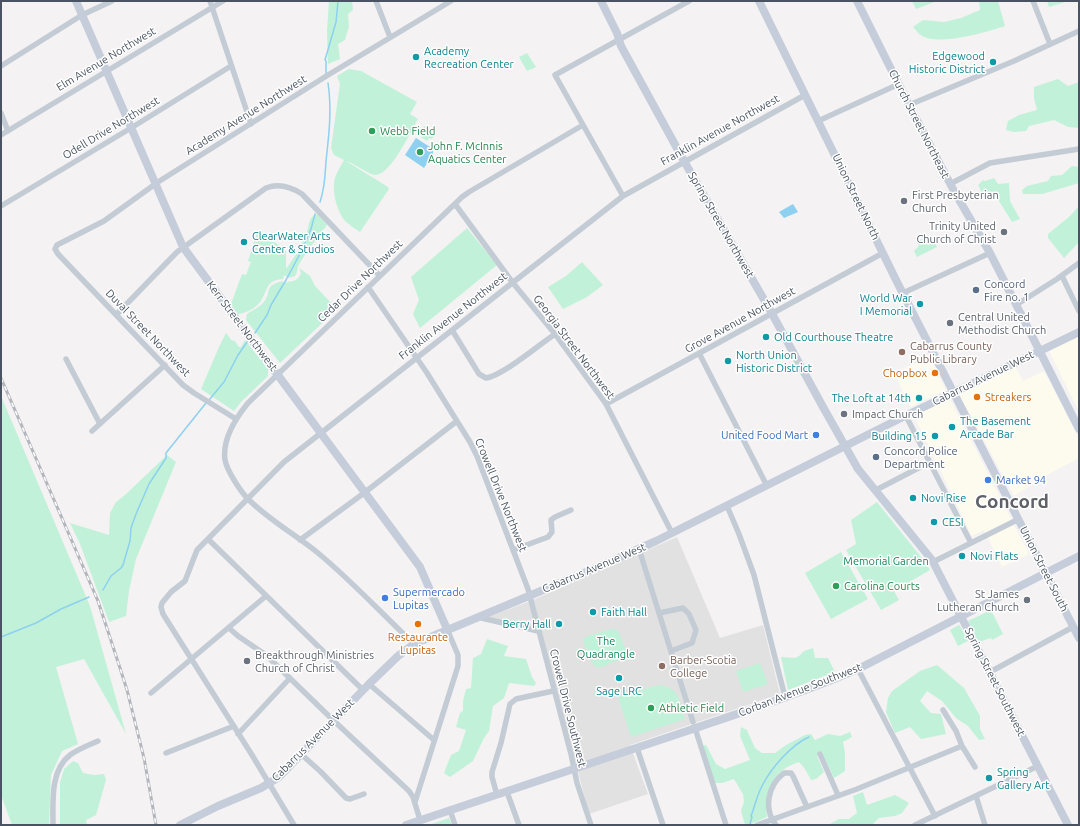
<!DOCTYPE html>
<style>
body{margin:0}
#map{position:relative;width:1080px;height:826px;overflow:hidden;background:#f4f2f2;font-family:Ubuntu,sans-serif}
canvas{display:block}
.frame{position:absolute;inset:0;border:2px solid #495361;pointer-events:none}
</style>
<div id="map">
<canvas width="1080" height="826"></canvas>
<div class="frame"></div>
</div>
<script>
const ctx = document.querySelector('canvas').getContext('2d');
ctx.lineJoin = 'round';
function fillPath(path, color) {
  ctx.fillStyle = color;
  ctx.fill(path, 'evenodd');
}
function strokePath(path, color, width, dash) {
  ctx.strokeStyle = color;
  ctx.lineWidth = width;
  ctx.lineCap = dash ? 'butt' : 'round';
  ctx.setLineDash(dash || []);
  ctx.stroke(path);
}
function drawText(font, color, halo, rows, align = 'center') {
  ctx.font = font + ' Ubuntu,sans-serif';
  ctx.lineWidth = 3;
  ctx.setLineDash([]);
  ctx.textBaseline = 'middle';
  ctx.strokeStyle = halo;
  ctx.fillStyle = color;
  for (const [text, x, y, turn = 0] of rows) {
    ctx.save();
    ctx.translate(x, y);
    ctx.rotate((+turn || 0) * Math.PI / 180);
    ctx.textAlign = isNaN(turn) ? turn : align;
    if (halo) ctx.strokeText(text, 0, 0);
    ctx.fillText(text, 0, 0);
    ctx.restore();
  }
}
fillPath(new Path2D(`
 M 1079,336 L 1079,412 L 1049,351 Z
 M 929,357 L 946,390 L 910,407 L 894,373 Z
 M 1015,366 L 1023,381 L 1044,371 L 1079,439 L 1079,458 L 1049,474 L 1014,496 L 959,394 Z
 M 950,399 L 1029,554 L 1002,567 L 984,530 L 972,536 L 914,416 Z`), '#fdfaee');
fillPath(new Path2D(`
 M 677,537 L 720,638 L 763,625 L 780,694 L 630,745 L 648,794 L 589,814 L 541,630 L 491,619 L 489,617 L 533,600 Z`), '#e2e1e1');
fillPath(new Path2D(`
 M 329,1 L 352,1 L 353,10 L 348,14 L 349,26 L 345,40 L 338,44 L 340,59 L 328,64 L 327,31 Z
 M 912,1 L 937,1 L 916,9 Z
 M 979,1 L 998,1 L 1005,26 C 987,32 939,46 922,36 C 919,34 916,30 913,27 L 923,20 L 944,22 L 961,18 L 980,10 Z
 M 1047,1 L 1069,1 L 1049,7 Z
 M 527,53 L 536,67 L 527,71 L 519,57 Z
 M 349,69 L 361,71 L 417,102 L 410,114 L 418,119 C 411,131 391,174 376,175 C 369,175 354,163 346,161 L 388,187 L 389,189 L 360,232 C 355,229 350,225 345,221 C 337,211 333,195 334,183 C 335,175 340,167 344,160 L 334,155 L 331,148 L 340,84 L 337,76 Z
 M 1058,79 L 1068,86 L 1079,82 L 1079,128 L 1068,127 L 1054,120 L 1029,126 L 1026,131 L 1014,132 L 1006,130 L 1008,121 L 1019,115 L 1037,110 L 1034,98 L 1034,87 Z
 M 424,126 L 436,133 L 432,139 L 429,138 L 427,141 L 421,137 L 423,134 L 420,132 Z
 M 1072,166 L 1079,167 L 1079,183 L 1042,194 L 1023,194 L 1022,190 L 1027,186 L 1048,181 L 1051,176 L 1062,175 Z
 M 994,178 L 998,184 L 1009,183 L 1010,201 L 1020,219 L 1012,222 L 994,193 L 984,197 L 978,185 L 983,180 L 985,181 Z
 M 1079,206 L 1079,242 L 1064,258 L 1048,238 L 1048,234 L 1070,216 Z
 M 316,214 L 319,215 L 327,225 C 322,231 299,262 298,267 C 297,271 297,273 295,276 L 289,278 L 284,275 L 283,279 C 267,280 268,288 262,299 C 258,307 247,313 238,314 L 231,304 L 242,274 L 246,275 L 251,262 L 248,261 L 257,232 L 260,233 L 261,237 L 276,243 L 286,251 L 286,269 L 302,246 L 302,240 C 311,233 305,220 316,214 Z
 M 467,228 L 497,265 L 420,328 L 413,314 L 419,300 L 411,277 Z
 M 932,235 L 937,247 L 917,257 L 914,251 L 918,247 L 920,240 Z
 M 582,262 L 603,285 L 587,297 L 563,309 L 548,287 L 566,276 Z
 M 299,268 L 310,276 L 315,286 L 337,309 L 280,363 L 246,320 L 247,314 C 252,311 259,307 263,303 C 273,292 262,286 283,281 L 283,283 C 292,281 298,282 301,273 Z
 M 226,333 L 232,341 L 234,340 L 239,347 L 241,347 L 245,340 L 268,369 L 268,376 L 241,402 L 234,411 L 201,389 L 219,347 Z
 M 1,396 L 90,606 L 126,734 L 84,659 L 56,667 L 78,744 L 62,751 L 51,775 L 49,825 L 12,825 L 1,795 Z
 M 167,455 L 176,462 L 136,559 L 129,591 L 126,616 L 109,622 L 80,544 L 70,523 L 109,535 L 110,513 L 116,502 L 125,495 Z
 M 877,502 L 925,562 L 930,570 L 894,591 L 899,600 L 881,610 L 846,550 L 856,544 L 851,520 Z
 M 841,552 L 868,599 L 831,619 L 805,573 Z
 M 991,610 L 1003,634 L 992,640 L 991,638 L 979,642 L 968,621 Z
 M 959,625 L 960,626 L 968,641 L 958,646 L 950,630 Z
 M 612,629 L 617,630 L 619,633 L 627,652 L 627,656 L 602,667 L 596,667 C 590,662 583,646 584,639 L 587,636 Z
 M 487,639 L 508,646 L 504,656 L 526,659 L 532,677 L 536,683 L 534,686 L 509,683 L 504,698 L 493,706 L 489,731 L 484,738 L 473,761 L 450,777 L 444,773 L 451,755 L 459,751 L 466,730 L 456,727 L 460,713 L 463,711 L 463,701 L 466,689 L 471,688 C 472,678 472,669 473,658 L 481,654 Z
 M 813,648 L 815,658 L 828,658 L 835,672 L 788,690 L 781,657 L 795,658 L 799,656 L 804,651 Z
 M 760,663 L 768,684 L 743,692 L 736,671 Z
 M 937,665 L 964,688 L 980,716 L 980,729 L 985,739 L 979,740 L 968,726 L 956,718 L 942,701 L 927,691 L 920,701 L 931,713 L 941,714 L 946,734 L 921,739 L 910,727 L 895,733 L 886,712 L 888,698 L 892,691 L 920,671 Z
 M 662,685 C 681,690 679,702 685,719 L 631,737 L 618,697 L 654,686 Z
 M 741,727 L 747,730 L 755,748 L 762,753 L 775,753 L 786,745 L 805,735 L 811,734 L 815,740 L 828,734 L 840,736 L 850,732 L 852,737 L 843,742 L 845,753 L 845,771 L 834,778 L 822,752 L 817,756 L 824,772 L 816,779 L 811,780 L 805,769 L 799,762 C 772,770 765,792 767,817 L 749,825 L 745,825 L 741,811 L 744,802 L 743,794 L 734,779 L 722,783 L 714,783 L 702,746 L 706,745 L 716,764 L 725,769 L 750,760 L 740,736 Z
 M 73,761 L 78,763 L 83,773 L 94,775 L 104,774 L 106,780 L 96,815 L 86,820 L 87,825 L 60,825 L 60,782 L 64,769 Z
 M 863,792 L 867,805 L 895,795 L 909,803 L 902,813 L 895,816 L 879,818 L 872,825 L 828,825 L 839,819 L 849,819 L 857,813 L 853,796 Z
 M 449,818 L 452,825 L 429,825 Z`), '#c1f2d9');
fillPath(new Path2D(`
 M 416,138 L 433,149 L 433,154 L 424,168 L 405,155 Z
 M 793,204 L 798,212 L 784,218 L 779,212 Z`), '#8dd0f0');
strokePath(new Path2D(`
 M 326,73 L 326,61 L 325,60 L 336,22 L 338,1
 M 320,202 C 325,188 325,176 326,161 C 329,135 332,109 328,83
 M 255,333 L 267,315 L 271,305 L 286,280 L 302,250 L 311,229 L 315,214
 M 209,400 L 224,382 L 238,355 L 247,342
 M 103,590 L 111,576 L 121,568 L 123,565 L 130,541 L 131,528 L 136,514 L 149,484 L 166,458 L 166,453 L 206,403
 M 1,637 L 36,623 L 61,609 L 89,597
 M 750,824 L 752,817 L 751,816 C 755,806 757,795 762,786 C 771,768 791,745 809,737`), '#8dd0f0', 1.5);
strokePath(new Path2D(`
 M 210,1 L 251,124
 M 376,1 L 390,37
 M 1033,1 L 1050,44
 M 1,66 L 82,15 L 112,1
 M 909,105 L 1014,61 L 1079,31
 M 1,113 L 8,131
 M 818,121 L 899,84
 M 1,135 L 223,1
 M 950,184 L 990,163 L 1079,149
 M 623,196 L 555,75 L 689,1
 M 455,204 L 513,283 L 555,334 L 606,404 L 672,533
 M 1,206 L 131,128 L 231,66
 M 1062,276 L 1079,311
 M 368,287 L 427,373 L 470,442 L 477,456 L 528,589 L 571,754 L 577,783 L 591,825
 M 903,293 L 990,253
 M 1016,305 L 1057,279 L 1079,263
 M 117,314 L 177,252 L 266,188 C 279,183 291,187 302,194 L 380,276
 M 452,330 L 479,374 L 486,378 C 502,376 539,345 555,334
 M 699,353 L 767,486
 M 66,359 L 100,424
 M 606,404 L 883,253
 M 906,416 L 971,543
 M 236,419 L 194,393 L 183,385 L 58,254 L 55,249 L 57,245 L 104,221 L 158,182 L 328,75 L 451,1
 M 92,431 L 165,365
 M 876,490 L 930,462
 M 727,506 L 739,534 L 754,575 L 785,697
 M 208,539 L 363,690
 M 300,540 L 364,493 L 457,421
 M 639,549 L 693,722
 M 513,550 L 548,537 L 552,532 L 551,520 L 555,517 L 571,510
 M 933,562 L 1019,519
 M 659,613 L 683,608 L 689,614 L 696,630 L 692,643 L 671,651
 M 477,617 L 538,631
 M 229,628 L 238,636 L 266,655 L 333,720 L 409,791 L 413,797 L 420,820
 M 414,644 C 382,614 352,581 318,553 C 296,535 269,520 248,499 C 241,492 227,471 225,460 C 222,439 235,419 248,403 L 462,197 L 469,192 L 583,125
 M 858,669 L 935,816
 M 990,672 L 1073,627
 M 369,684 L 434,740
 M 151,693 L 266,596
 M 943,710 L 956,731 L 962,746 L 975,767
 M 695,728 L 726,825
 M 238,734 L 290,678
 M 637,748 L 663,825
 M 166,753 L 234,726
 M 301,754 L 321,772 L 346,798 L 350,799 L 364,794
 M 820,754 L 838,795
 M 507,792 L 519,825
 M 497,795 L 492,777 L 492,772 L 501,743 L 510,704 L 516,699 L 553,691
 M 976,796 L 985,825
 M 415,802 L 458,666 L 458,655 L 447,629
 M 450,810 L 455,825
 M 53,825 C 53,803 50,770 70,755 C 78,749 89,745 98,741
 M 294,825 L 252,755 L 163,614 L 161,607 L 162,603 L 171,592 L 185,581 L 197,550 L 284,462 L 623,196 L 805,95
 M 757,825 L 857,789 L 962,746
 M 776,825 C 763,809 768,785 784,773 L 791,773 L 793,776 L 807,807
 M 915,825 L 1038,766`), '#c3cbd4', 5.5);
strokePath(new Path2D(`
 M 76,1 L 183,247 L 420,567 L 447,629
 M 601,1 L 617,33 L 621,46 L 684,161 L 770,310 L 823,407 L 858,469 L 932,560 L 1068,825
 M 759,1 L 897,282 L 1079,638
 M 857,1 L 911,109 L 954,191 L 990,253 L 1079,429
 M 180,825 L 218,806 L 261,788 L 279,777 L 369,684 L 398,656 L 414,644 L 603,565 L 656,541 L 903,417 L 1079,332
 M 406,825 C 500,793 594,763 687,731 C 745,711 803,693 858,669 L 1079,556`), '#c5cddb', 8);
const rail = new Path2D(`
 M 1,378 L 98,601 L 120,668 L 127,690 L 144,758 L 156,825`);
strokePath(rail, '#b4b6bd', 3);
strokePath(rail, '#fff', 1.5, [4.5]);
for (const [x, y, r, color] of [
 [416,57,4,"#0f9aa8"],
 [993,62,4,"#0f9aa8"],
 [372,131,4,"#2e9e5b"],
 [420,152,4,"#2e9e5b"],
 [904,201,4,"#6b7280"],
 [1004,232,4,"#6b7280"],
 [244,242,4,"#0f9aa8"],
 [976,290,4,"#5c6f8a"],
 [920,304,4,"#0f9aa8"],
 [950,323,4,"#6b7280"],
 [766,337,4,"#0f9aa8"],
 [902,352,4,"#8d6e63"],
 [728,361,4,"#0f9aa8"],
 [935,373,4,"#e8710a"],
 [977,397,4,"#e8710a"],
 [919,398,4,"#0f9aa8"],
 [844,414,4,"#6b7280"],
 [952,427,4,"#0f9aa8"],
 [816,435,4,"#3f7fe0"],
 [935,436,4,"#0f9aa8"],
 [876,457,4,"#5c6f8a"],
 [988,480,4,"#3f7fe0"],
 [913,498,4,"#0f9aa8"],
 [934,522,4,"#0f9aa8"],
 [962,556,4,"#0f9aa8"],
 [836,586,4,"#2e9e5b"],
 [385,598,4,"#3f7fe0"],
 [1027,600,4,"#6b7280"],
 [593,612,4,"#0f9aa8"],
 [418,624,4,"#e8710a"],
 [559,624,4,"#0f9aa8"],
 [247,661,4,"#6b7280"],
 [662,666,4,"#8d6e63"],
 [619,678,4,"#0f9aa8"],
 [651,708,4,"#2e9e5b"],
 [989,778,4,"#0f9aa8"]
]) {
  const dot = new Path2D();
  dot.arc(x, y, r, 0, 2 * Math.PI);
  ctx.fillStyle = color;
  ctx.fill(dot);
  strokePath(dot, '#fff', 1.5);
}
drawText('11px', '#0d838f', '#fff', [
 ["Academy",424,51],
 ["Recreation Center",424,64],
 ["Edgewood",985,56,"right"],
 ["Historic District",985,69,"right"],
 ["ClearWater Arts",252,236],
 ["Center & Studios",252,249],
 ["World War",912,298,"right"],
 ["I Memorial",912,311,"right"],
 ["Old Courthouse Theatre",774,337],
 ["North Union",736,355],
 ["Historic District",736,368],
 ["The Loft at 14th",911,398,"right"],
 ["The Basement",960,421],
 ["Arcade Bar",960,434],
 ["Building 15",927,436,"right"],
 ["Novi Rise",921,498],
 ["CESI",942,522],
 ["Novi Flats",970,556],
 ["Faith Hall",601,612],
 ["Berry Hall",551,624,"right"],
 ["Sage LRC",619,691,"center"],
 ["Spring",997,772],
 ["Gallery Art",997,785]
], 'left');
drawText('11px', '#495361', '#fff', [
 ["Elm Avenue Northwest",106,59,-31],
 ["Academy Avenue Northwest",246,115,-32],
 ["Church Street Northeast",919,124,63],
 ["Odell Drive Northwest",111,128,-31],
 ["Franklin Avenue Northwest",720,130,-29],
 ["Union Street North",856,197,64],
 ["Spring Street Northwest",721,225,60],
 ["Cedar Drive Northwest",360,281,-44],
 ["Franklin Avenue Northwest",453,316,-38],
 ["Grove Avenue Northwest",740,320,-29],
 ["Kerr Street Northwest",242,326,53],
 ["Duval Street Northwest",148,333,46],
 ["Georgia Street Northwest",574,347,53],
 ["Cabarrus Avenue West",983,378,-26],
 ["Crowell Drive Northwest",501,495,68],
 ["Cabarrus Avenue West",594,568,-23],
 ["Union Street South",1044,569,63],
 ["Spring Street Southwest",995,682,63],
 ["Corban Avenue Southwest",800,690,-21],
 ["Crowell Drive Southwest",568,708,76],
 ["Cabarrus Avenue West",313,740,-45]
]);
drawText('11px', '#27864d', '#fff', [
 ["Webb Field",380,131],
 ["John F. McInnis",428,146],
 ["Aquatics Center",428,159],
 ["Carolina Courts",844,586],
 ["Athletic Field",659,708]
], 'left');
drawText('11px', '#5b616d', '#fff', [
 ["First Presbyterian",912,195],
 ["Church",912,208],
 ["Trinity United",996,226,"right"],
 ["Church of Christ",996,239,"right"],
 ["Central United",958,317],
 ["Methodist Church",958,330],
 ["Impact Church",852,414],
 ["St James",1019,594,"right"],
 ["Lutheran Church",1019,607,"right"],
 ["Breakthrough Ministries",255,655],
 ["Church of Christ",255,668]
], 'left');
drawText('11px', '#4e5e75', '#fff', [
 ["Concord",984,284],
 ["Fire no. 1",984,297],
 ["Concord Police",884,451],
 ["Department",884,464]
], 'left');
drawText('11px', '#785e54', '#fff', [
 ["Cabarrus County",910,346],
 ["Public Library",910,359],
 ["Barber-Scotia",670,660],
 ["College",670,673]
], 'left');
drawText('11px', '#c56008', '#fff', [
 ["Chopbox",927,373],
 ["Streakers",985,397,"left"],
 ["Restaurante",418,637,"center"],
 ["Lupitas",418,650,"center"]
], 'right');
drawText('11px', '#366cbe', '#fff', [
 ["United Food Mart",808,435,"right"],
 ["Market 94",996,480],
 ["Supermercado",393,592],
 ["Lupitas",393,605]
], 'left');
drawText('11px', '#14875b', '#fff', [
 ["Memorial Garden",886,561],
 ["The",606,641],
 ["Quadrangle",606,654]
]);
drawText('bold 19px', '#5e6168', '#fff', [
 ["Concord",1012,502]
]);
</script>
